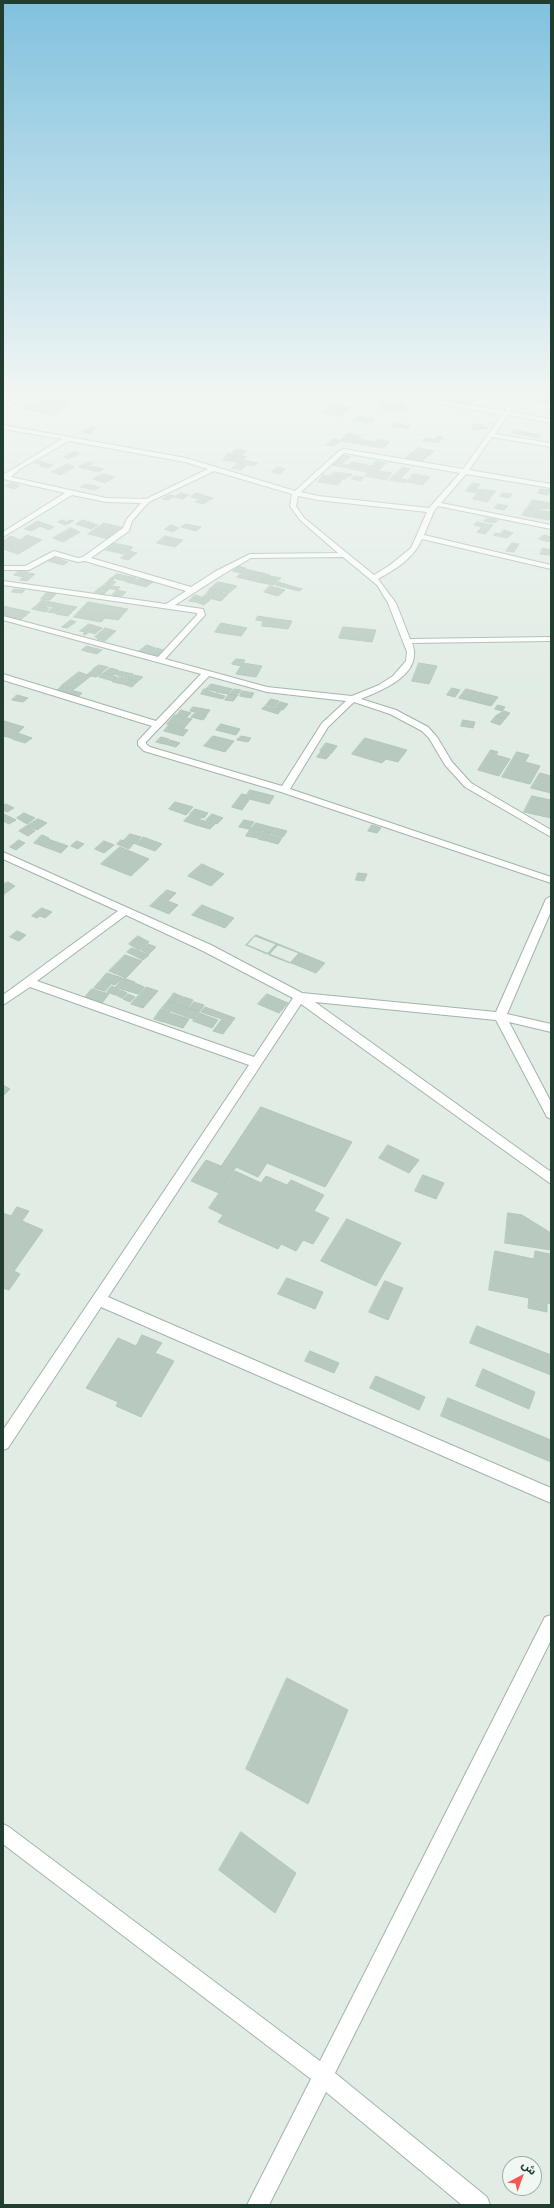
<!DOCTYPE html>
<meta charset="utf-8">
<style>
body{margin:0}
#map{position:relative;width:554px;height:2208px;overflow:hidden;background:#e0ece4;font-family:"Golos Text","Noto Sans Arabic",sans-serif}
canvas{display:block}
.frame{position:absolute;inset:0;border:4px solid #203d2f;pointer-events:none}
.north{position:absolute;left:502px;top:2156px;width:40px;height:40px;box-sizing:border-box;background:#f1f8f3;border:1px solid #9dada5;border-radius:50%;rotate:41deg;font-size:11px;font-weight:700;line-height:16px;text-align:center;color:#203d2f}
.north::after{content:'';display:block;margin:auto;width:14px;height:18px;background:#f85852;clip-path:polygon(50% 0,100% 100%,50% 72%,0 100%)}
</style>
<div id="map">
<canvas width="554" height="2208"></canvas>
<div class="frame"></div>
<div class="north">ش</div>
</div>
<script>
const ctx = document.querySelector('canvas').getContext('2d');
ctx.lineJoin = 'round';
function fillPath(path, color) {
  ctx.fillStyle = color;
  ctx.fill(path, 'evenodd');
}
function strokePath(path, color, width, dash) {
  ctx.strokeStyle = color;
  ctx.lineWidth = width;
  ctx.lineCap = dash ? 'butt' : 'round';
  ctx.setLineDash(dash || []);
  ctx.stroke(path);
}
const building = new Path2D(`
 M 345,393 L 362,393 L 359,397 L 344,395 Z
 M 443,393 L 470,395 L 471,393 L 479,394 L 472,404 L 438,399 Z
 M 533,393 L 551,395 L 551,402 L 549,404 L 526,399 Z
 M 44,396 L 75,402 L 54,415 L 22,408 Z
 M 380,402 L 403,402 L 404,405 L 408,405 L 409,408 L 404,408 L 404,411 L 381,411 Z
 M 333,404 L 351,407 L 341,416 L 323,413 Z
 M 359,416 L 375,419 L 371,423 L 354,420 Z
 M 396,423 L 410,426 L 407,429 L 392,426 Z
 M 474,424 L 483,425 L 482,427 L 489,427 L 488,429 L 481,428 L 480,430 L 471,429 Z
 M 90,427 L 96,428 L 90,434 L 83,432 Z
 M 515,430 L 540,435 L 538,438 L 512,433 Z
 M 348,433 L 361,436 L 353,443 L 341,441 L 334,446 L 326,445 L 334,438 L 340,440 Z
 M 438,436 L 444,437 L 438,443 L 422,441 L 425,438 L 435,440 Z
 M 359,439 L 374,442 L 377,439 L 382,440 L 374,447 L 354,443 Z
 M 383,440 L 390,442 L 383,448 L 375,447 Z
 M 418,448 L 434,451 L 421,462 L 404,459 Z
 M 237,449 L 247,451 L 242,455 L 232,453 Z
 M 74,452 L 79,453 L 69,459 L 64,457 Z
 M 229,453 L 238,455 L 231,461 L 222,460 Z
 M 238,455 L 247,457 L 240,463 L 231,461 Z
 M 342,455 L 350,457 L 342,464 L 348,465 L 352,462 L 372,466 L 366,472 L 332,465 Z
 M 244,460 L 258,463 L 254,466 L 240,463 Z
 M 39,461 L 53,465 L 48,468 L 40,466 L 42,465 L 35,463 Z
 M 376,461 L 386,463 L 378,471 L 392,473 L 386,480 L 365,476 Z
 M 88,462 L 93,463 L 84,469 L 79,467 Z
 M 239,463 L 247,465 L 241,470 L 232,468 Z
 M 67,464 L 75,467 L 60,475 L 52,472 Z
 M 91,466 L 104,469 L 99,472 L 86,469 Z
 M 278,467 L 285,469 L 280,474 L 272,472 Z
 M 403,467 L 410,469 L 400,479 L 408,480 L 405,483 L 389,480 Z
 M 334,472 L 352,474 L 351,476 L 332,474 Z
 M 103,474 L 115,477 L 105,483 L 93,479 Z
 M 413,474 L 430,477 L 423,485 L 407,482 Z
 M 323,475 L 343,479 L 338,485 L 318,482 Z
 M 332,475 L 339,475 L 348,476 L 346,479 L 330,476 Z
 M 354,476 L 364,477 L 361,481 L 352,479 Z
 M 12,483 L 20,486 L 14,489 L 5,486 Z
 M 473,483 L 480,484 L 476,489 L 496,491 L 492,496 L 466,491 Z
 M 86,484 L 100,487 L 95,490 L 80,487 Z
 M 540,489 L 550,490 L 548,495 L 538,493 Z
 M 181,493 L 189,495 L 183,499 L 175,497 Z
 M 196,493 L 204,495 L 199,499 L 191,497 Z
 M 503,493 L 512,494 L 509,498 L 500,496 Z
 M 477,494 L 491,497 L 487,502 L 473,499 Z
 M 169,495 L 175,496 L 168,500 L 163,499 Z
 M 205,496 L 213,498 L 203,504 L 196,502 Z
 M 532,500 L 551,503 L 551,509 L 528,508 Z
 M 498,504 L 508,506 L 504,510 L 494,508 Z
 M 527,508 L 551,512 L 551,517 L 549,520 L 522,515 Z
 M 487,518 L 498,520 L 495,523 L 484,521 Z
 M 63,520 L 66,522 L 70,520 L 74,521 L 65,525 L 58,522 Z
 M 83,520 L 98,525 L 91,529 L 76,524 Z
 M 38,521 L 45,524 L 31,531 L 25,529 Z
 M 477,522 L 493,525 L 485,534 L 477,532 L 482,527 L 474,525 Z
 M 104,523 L 124,528 L 109,539 L 88,534 Z
 M 46,524 L 54,527 L 49,530 L 40,526 Z
 M 186,524 L 201,527 L 196,531 L 181,527 Z
 M 171,525 L 179,528 L 173,532 L 165,529 Z
 M 71,528 L 80,532 L 63,542 L 53,538 Z
 M 504,530 L 513,533 L 507,538 L 493,535 L 496,533 L 500,534 Z
 M 27,535 L 42,540 L 18,554 L 3,549 L 3,541 L 11,536 L 20,540 Z
 M 544,535 L 551,537 L 551,539 L 548,542 L 539,539 Z
 M 165,536 L 183,540 L 175,547 L 157,543 Z
 M 113,543 L 133,547 L 129,551 L 110,547 Z
 M 512,543 L 519,544 L 514,552 L 506,551 Z
 M 108,547 L 116,548 L 128,551 L 124,554 L 105,550 Z
 M 543,548 L 551,550 L 549,555 L 540,554 Z
 M 130,551 L 137,553 L 128,560 L 121,558 Z
 M 53,557 L 68,562 L 63,565 L 48,561 Z
 M 238,566 L 246,568 L 240,573 L 233,571 Z
 M 246,569 L 253,571 L 249,575 L 241,573 Z
 M 19,571 L 28,572 L 23,577 L 14,575 Z
 M 254,571 L 262,573 L 257,577 L 249,576 Z
 M 29,573 L 35,574 L 27,581 L 20,580 Z
 M 262,573 L 270,575 L 266,580 L 258,578 Z
 M 117,574 L 126,576 L 121,580 L 112,578 Z
 M 240,574 L 265,580 L 262,583 L 237,577 Z
 M 127,576 L 136,578 L 130,583 L 122,580 Z
 M 270,576 L 281,578 L 273,585 L 263,583 Z
 M 111,578 L 114,579 L 112,581 L 116,582 L 112,585 L 105,584 Z
 M 137,579 L 142,579 L 153,582 L 146,587 L 131,583 Z
 M 218,582 L 237,586 L 229,593 L 210,589 Z
 M 278,582 L 302,589 L 299,591 L 275,585 Z
 M 104,585 L 120,587 L 117,590 L 101,587 Z
 M 270,586 L 285,590 L 278,596 L 264,592 Z
 M 99,588 L 109,589 L 104,594 L 95,592 Z
 M 14,589 L 25,590 L 22,593 L 12,592 Z
 M 210,589 L 219,591 L 215,595 L 207,593 Z
 M 117,590 L 126,592 L 122,596 L 112,595 Z
 M 47,592 L 56,594 L 50,600 L 41,599 Z
 M 219,592 L 228,594 L 221,601 L 212,599 Z
 M 206,594 L 215,596 L 211,599 L 203,597 Z
 M 195,595 L 201,597 L 195,602 L 189,601 Z
 M 202,597 L 210,600 L 204,605 L 196,602 Z
 M 42,600 L 51,602 L 46,607 L 37,605 Z
 M 52,602 L 65,605 L 61,609 L 48,606 Z
 M 88,602 L 128,609 L 118,620 L 105,618 L 101,622 L 74,617 Z
 M 65,605 L 77,607 L 73,611 L 61,609 Z
 M 3,606 L 30,612 L 19,621 L 3,617 Z
 M 36,606 L 49,608 L 46,612 L 32,609 Z
 M 52,608 L 60,609 L 56,613 L 48,612 Z
 M 60,610 L 72,612 L 68,616 L 56,614 Z
 M 258,616 L 276,619 L 274,623 L 256,620 Z
 M 276,619 L 292,621 L 288,629 L 272,627 Z
 M 71,620 L 76,622 L 67,628 L 62,627 Z
 M 263,622 L 273,623 L 271,627 L 262,626 Z
 M 221,623 L 247,628 L 241,636 L 215,632 Z
 M 89,624 L 102,628 L 95,634 L 89,632 L 85,635 L 83,634 L 85,632 L 80,631 Z
 M 343,627 L 376,630 L 372,642 L 339,638 Z
 M 105,628 L 116,631 L 105,641 L 97,639 L 98,638 L 95,637 Z
 M 147,645 L 155,648 L 146,655 L 138,652 Z
 M 87,646 L 93,648 L 88,652 L 82,650 Z
 M 94,648 L 102,650 L 97,654 L 89,652 Z
 M 156,648 L 164,650 L 155,658 L 147,656 Z
 M 236,659 L 245,660 L 243,663 L 262,666 L 256,677 L 236,674 L 241,666 L 232,664 Z
 M 419,663 L 437,666 L 429,684 L 412,681 Z
 M 99,665 L 108,667 L 102,672 L 93,669 Z
 M 110,668 L 118,670 L 113,675 L 104,673 Z
 M 93,670 L 102,673 L 96,677 L 87,675 Z
 M 119,671 L 133,674 L 128,678 L 114,674 Z
 M 79,672 L 91,676 L 73,690 L 61,686 Z
 M 103,673 L 117,677 L 113,681 L 99,677 Z
 M 134,675 L 143,677 L 137,682 L 128,679 Z
 M 119,677 L 127,679 L 122,684 L 113,682 Z
 M 128,679 L 137,682 L 132,687 L 123,684 Z
 M 211,684 L 220,686 L 215,691 L 206,689 Z
 M 220,686 L 232,689 L 228,694 L 216,692 Z
 M 61,687 L 69,689 L 64,694 L 55,692 Z
 M 452,688 L 460,690 L 455,697 L 447,695 Z
 M 204,689 L 214,693 L 225,696 L 223,699 L 201,694 Z
 M 234,689 L 241,690 L 237,696 L 230,694 Z
 M 466,689 L 498,697 L 491,706 L 459,698 Z
 M 70,690 L 82,693 L 77,698 L 64,694 Z
 M 242,691 L 254,693 L 251,698 L 240,696 Z
 M 229,694 L 237,696 L 233,701 L 225,700 Z
 M 17,695 L 28,698 L 23,702 L 12,700 Z
 M 271,699 L 279,701 L 274,707 L 266,705 Z
 M 280,702 L 288,704 L 283,710 L 275,708 Z
 M 498,705 L 505,707 L 502,711 L 495,709 Z
 M 265,706 L 281,710 L 278,714 L 262,709 Z
 M 193,707 L 210,710 L 207,714 L 190,711 Z
 M 181,710 L 191,713 L 187,717 L 177,715 Z
 M 504,711 L 510,713 L 505,719 L 496,716 Z
 M 195,713 L 207,715 L 203,720 L 191,717 Z
 M 175,715 L 192,719 L 184,728 L 167,724 Z
 M 496,716 L 505,719 L 500,725 L 491,722 Z
 M 463,720 L 475,722 L 473,728 L 461,726 Z
 M 4,721 L 24,727 L 19,732 L 3,728 Z
 M 221,724 L 240,729 L 236,735 L 216,730 Z
 M 169,725 L 188,730 L 183,736 L 164,731 Z
 M 3,729 L 18,733 L 12,738 L 3,736 Z
 M 18,733 L 32,738 L 25,743 L 12,739 Z
 M 213,736 L 234,741 L 225,752 L 204,746 Z
 M 241,736 L 251,738 L 248,742 L 237,740 Z
 M 161,737 L 169,739 L 164,744 L 156,742 Z
 M 365,738 L 407,750 L 398,762 L 386,759 L 382,763 L 352,754 Z
 M 170,740 L 180,743 L 176,747 L 165,744 Z
 M 326,743 L 337,746 L 331,754 L 320,751 Z
 M 491,750 L 498,752 L 496,755 L 510,759 L 499,776 L 478,770 Z
 M 321,752 L 330,755 L 326,759 L 317,757 Z
 M 517,752 L 529,755 L 525,762 L 540,766 L 530,784 L 502,777 Z
 M 540,773 L 551,776 L 551,793 L 531,788 Z
 M 250,790 L 274,796 L 269,804 L 245,798 Z
 M 242,794 L 246,795 L 243,798 L 249,800 L 242,810 L 232,807 Z
 M 532,796 L 551,800 L 551,818 L 524,812 Z
 M 175,802 L 193,807 L 186,815 L 169,809 Z
 M 6,804 L 14,808 L 7,812 L 3,810 L 3,806 Z
 M 195,809 L 208,813 L 204,818 L 190,814 Z
 M 24,813 L 35,818 L 27,824 L 17,818 Z
 M 4,814 L 16,820 L 9,824 L 3,821 Z
 M 212,814 L 223,818 L 217,824 L 206,820 Z
 M 190,815 L 201,818 L 196,825 L 184,821 Z
 M 38,819 L 47,823 L 37,830 L 27,826 Z
 M 201,820 L 215,824 L 210,829 L 196,825 Z
 M 244,820 L 254,822 L 249,829 L 239,827 Z
 M 256,823 L 275,828 L 271,833 L 252,828 Z
 M 372,825 L 381,828 L 377,833 L 368,831 Z
 M 27,826 L 35,831 L 28,836 L 19,831 Z
 M 251,828 L 262,831 L 257,838 L 246,836 Z
 M 276,828 L 287,831 L 283,837 L 272,834 Z
 M 262,832 L 271,833 L 266,841 L 258,839 Z
 M 130,834 L 141,837 L 135,844 L 124,840 Z
 M 42,835 L 49,838 L 48,839 L 68,846 L 61,853 L 34,843 Z
 M 271,835 L 282,838 L 278,844 L 267,841 Z
 M 143,837 L 162,844 L 155,851 L 136,844 Z
 M 19,840 L 25,843 L 16,850 L 10,847 Z
 M 121,840 L 133,844 L 129,849 L 117,844 Z
 M 77,841 L 84,844 L 78,849 L 71,846 Z
 M 104,841 L 114,845 L 104,853 L 95,849 Z
 M 120,847 L 149,859 L 131,876 L 101,864 Z
 M 202,864 L 224,874 L 211,886 L 188,876 Z
 M 358,873 L 367,874 L 364,881 L 356,880 Z
 M 8,882 L 15,886 L 3,895 L 3,885 Z
 M 167,890 L 176,893 L 168,901 L 178,905 L 169,914 L 150,906 Z
 M 202,905 L 234,918 L 225,928 L 192,915 Z
 M 42,908 L 52,912 L 45,918 L 40,916 L 37,918 L 32,916 Z
 M 17,931 L 26,935 L 19,941 L 10,937 Z
 M 256,935 L 325,963 L 316,973 L 247,945 Z
 M 138,936 L 149,942 L 139,950 L 129,944 Z
 M 255,936 L 276,944 L 267,954 L 246,945 Z
 M 148,944 L 156,947 L 149,954 L 141,950 Z
 M 278,945 L 299,953 L 290,963 L 269,955 Z
 M 132,948 L 149,955 L 143,960 L 127,952 Z
 M 125,955 L 142,961 L 126,978 L 109,971 Z
 M 107,973 L 122,978 L 115,985 L 101,980 Z
 M 123,978 L 135,982 L 128,991 L 116,987 Z
 M 100,981 L 111,984 L 105,991 L 94,988 Z
 M 135,983 L 144,987 L 138,994 L 128,991 Z
 M 112,986 L 120,990 L 115,995 L 107,992 Z
 M 146,987 L 158,991 L 143,1008 L 131,1004 Z
 M 92,989 L 109,994 L 102,1003 L 85,997 Z
 M 121,990 L 127,993 L 122,998 L 116,995 Z
 M 174,993 L 183,997 L 177,1004 L 168,1001 Z
 M 128,994 L 135,997 L 130,1002 L 123,999 Z
 M 267,994 L 288,1003 L 279,1013 L 258,1004 Z
 M 184,997 L 193,1000 L 187,1008 L 178,1004 Z
 M 168,1001 L 199,1012 L 193,1019 L 162,1008 Z
 M 194,1002 L 204,1005 L 199,1012 L 188,1008 Z
 M 205,1007 L 235,1018 L 223,1034 L 213,1031 L 222,1019 L 201,1012 Z
 M 161,1009 L 170,1012 L 163,1022 L 154,1019 Z
 M 170,1013 L 189,1019 L 183,1028 L 164,1022 Z
 M 199,1013 L 218,1020 L 212,1028 L 193,1021 Z
 M 3,1085 L 10,1089 L 3,1096 Z
 M 261,1107 L 352,1142 L 325,1187 L 267,1163 L 258,1177 L 236,1167 L 219,1193 L 191,1181 L 206,1160 L 221,1166 Z
 M 388,1145 L 419,1160 L 409,1173 L 379,1158 Z
 M 235,1171 L 261,1183 L 266,1176 L 287,1185 L 291,1180 L 324,1195 L 314,1211 L 329,1218 L 313,1244 L 303,1240 L 296,1251 L 281,1244 L 278,1249 L 218,1222 L 223,1215 L 209,1208 Z
 M 423,1175 L 444,1183 L 436,1199 L 415,1191 Z
 M 17,1207 L 29,1211 L 22,1221 L 43,1230 L 14,1271 L 20,1274 L 9,1290 L 3,1288 L 3,1213 L 11,1216 Z
 M 508,1213 L 522,1215 L 551,1233 L 551,1250 L 505,1243 Z
 M 347,1219 L 401,1243 L 376,1286 L 321,1261 Z
 M 495,1251 L 534,1259 L 535,1251 L 550,1254 L 551,1304 L 547,1303 L 547,1312 L 528,1308 L 529,1298 L 489,1290 Z
 M 287,1278 L 323,1292 L 315,1309 L 278,1294 Z
 M 385,1281 L 403,1288 L 388,1320 L 369,1312 Z
 M 477,1326 L 551,1355 L 551,1375 L 470,1343 Z
 M 142,1335 L 162,1343 L 155,1353 L 174,1361 L 141,1417 L 116,1406 L 118,1402 L 86,1388 L 118,1338 L 136,1346 Z
 M 310,1351 L 339,1363 L 334,1373 L 305,1361 Z
 M 483,1369 L 535,1392 L 529,1409 L 476,1386 Z
 M 376,1376 L 425,1397 L 419,1410 L 370,1388 Z
 M 448,1398 L 551,1440 L 551,1462 L 441,1416 Z
 M 287,1678 L 348,1710 L 308,1804 L 246,1769 Z
 M 241,1832 L 296,1873 L 275,1913 L 219,1870 Z`);
fillPath(building, '#b8cabf');
strokePath(building, '#b2c6ba', 1);
const street = new Path2D(`
 M 28,393 L 36,393 L 3,409 L 3,405 Z
 M 391,393 L 505,411 L 518,393 L 524,393 L 510,412 L 551,419 L 551,423 L 508,415 L 495,434 L 551,443 L 551,447 L 492,437 L 469,470 L 551,484 L 551,488 L 466,474 L 441,503 L 551,525 L 551,529 L 438,506 L 434,511 L 424,535 L 551,565 L 551,569 L 422,539 C 414,558 396,569 378,579 L 396,603 L 410,639 L 551,637 L 551,641 L 412,643 C 424,674 383,690 361,699 L 396,710 L 428,727 L 437,737 L 452,762 L 471,783 L 551,830 L 551,837 L 465,787 L 445,765 L 429,738 L 422,731 L 390,714 L 354,702 L 328,727 L 290,789 L 551,877 L 551,883 L 281,792 L 144,751 L 138,745 L 138,741 L 152,726 L 3,680 L 3,674 L 156,721 L 201,674 L 3,620 L 3,616 L 158,657 L 197,615 L 197,613 L 3,585 L 3,581 L 166,604 L 186,591 L 85,561 L 78,562 L 55,556 L 29,570 L 3,570 L 3,566 L 25,566 L 54,551 L 78,558 L 83,557 L 123,528 L 127,519 L 141,503 L 106,502 L 72,495 L 3,537 L 3,532 L 65,493 L 3,479 L 3,475 L 62,439 L 3,429 L 3,425 L 186,458 L 295,491 L 339,451 L 344,449 L 463,469 L 502,415 L 393,396 ZM 69,441 L 185,462 L 208,469 L 146,499 L 106,498 L 11,477 L 20,469 ZM 344,453 L 460,473 L 429,508 L 318,496 L 301,492 ZM 214,471 L 292,494 L 290,506 L 300,520 L 338,553 L 250,554 L 216,571 L 191,587 L 91,558 L 129,531 L 132,521 L 149,502 ZM 298,496 L 318,500 L 427,512 L 411,548 L 390,565 L 374,575 L 304,518 L 296,506 ZM 343,557 L 377,585 L 388,603 L 407,652 L 406,661 L 393,676 L 379,685 L 352,696 L 267,687 L 165,659 L 205,615 L 203,609 L 175,605 L 222,575 L 251,558 ZM 209,676 L 267,692 L 346,701 L 322,723 L 282,786 L 150,747 L 146,744 L 146,742 Z
 M 3,852 L 211,945 L 302,993 L 496,1012 L 546,899 L 551,896 L 551,911 L 507,1014 L 551,1024 L 551,1032 L 509,1022 L 551,1102 L 551,1119 L 547,1117 L 496,1020 L 315,1002 L 551,1172 L 551,1184 L 301,1004 L 108,1297 L 551,1488 L 551,1503 L 101,1307 L 8,1448 L 3,1450 L 3,1430 L 249,1065 L 30,987 L 3,1005 L 3,995 L 118,911 L 3,859 ZM 126,915 L 203,951 L 293,998 L 254,1057 L 37,981 Z
 M 551,1615 L 551,1640 L 335,2073 L 487,2197 L 490,2205 L 462,2205 L 326,2092 L 269,2205 L 247,2205 L 311,2079 L 3,1844 L 3,1824 L 9,1827 L 320,2061 L 545,1617 Z`);
strokePath(street, '#a3b4aa', 2);
fillPath(street, '#fff');
const sky = ctx.createLinearGradient(0, 0, 0, 702);
sky.addColorStop(0, '#80c1de');
sky.addColorStop(0.56, '#f1f6f3');
sky.addColorStop(1, '#f1f6f300');
ctx.fillStyle = sky;
ctx.fillRect(0, 0, 554, 702);
</script>
